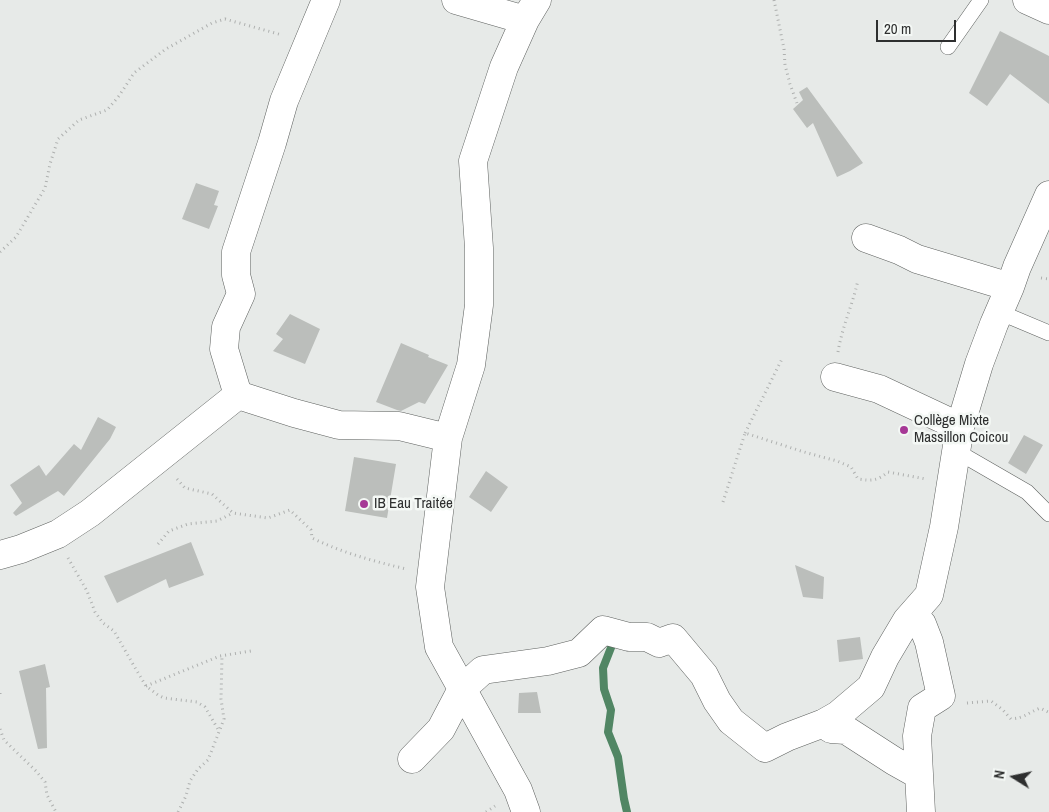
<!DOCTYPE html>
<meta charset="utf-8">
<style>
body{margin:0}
#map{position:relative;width:1049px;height:812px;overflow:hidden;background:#e7eae8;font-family:"Archivo Narrow",sans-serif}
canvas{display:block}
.north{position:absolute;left:989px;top:752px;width:50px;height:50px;-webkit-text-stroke:4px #f4f8f5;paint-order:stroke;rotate:280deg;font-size:14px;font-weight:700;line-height:20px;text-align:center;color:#2e2f2f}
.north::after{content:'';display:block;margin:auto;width:18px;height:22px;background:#2e2f2f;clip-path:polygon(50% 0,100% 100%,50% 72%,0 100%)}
.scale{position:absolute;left:876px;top:20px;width:80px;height:22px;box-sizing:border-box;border:2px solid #2e2f2f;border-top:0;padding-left:6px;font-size:15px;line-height:18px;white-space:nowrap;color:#2e2f2f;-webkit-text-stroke:4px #f4f8f5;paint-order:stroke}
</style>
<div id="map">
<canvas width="1049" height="812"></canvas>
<div class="north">N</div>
<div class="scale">20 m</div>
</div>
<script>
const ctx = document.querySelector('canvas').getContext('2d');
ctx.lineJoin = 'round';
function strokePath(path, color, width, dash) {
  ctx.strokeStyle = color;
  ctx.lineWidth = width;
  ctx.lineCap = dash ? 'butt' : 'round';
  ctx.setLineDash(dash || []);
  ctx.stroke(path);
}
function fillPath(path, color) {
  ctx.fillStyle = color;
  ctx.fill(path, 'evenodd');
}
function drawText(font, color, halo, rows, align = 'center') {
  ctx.font = font + ' "Archivo Narrow",sans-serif';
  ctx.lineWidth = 5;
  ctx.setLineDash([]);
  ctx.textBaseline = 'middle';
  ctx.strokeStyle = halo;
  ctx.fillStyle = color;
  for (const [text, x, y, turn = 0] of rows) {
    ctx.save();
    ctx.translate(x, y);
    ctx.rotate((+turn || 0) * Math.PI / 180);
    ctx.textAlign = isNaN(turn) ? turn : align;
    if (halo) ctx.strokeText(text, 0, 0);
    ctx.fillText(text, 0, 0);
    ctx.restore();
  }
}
strokePath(new Path2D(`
 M 614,640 L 603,668 L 604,689 L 611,710 L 608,732 L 618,757 L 624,799 L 627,812`), '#518664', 8);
fillPath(new Path2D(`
 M 1000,31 L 1049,56 L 1049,104 L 1010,74 L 987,106 L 969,93 Z
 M 807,87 L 863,163 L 850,171 L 837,177 L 813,123 L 807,128 L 793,109 L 803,100 L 799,92 Z
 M 196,183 L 219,191 L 214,205 L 218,206 L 209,229 L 182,219 Z
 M 290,314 L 320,329 L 305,364 L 273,351 L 283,339 L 276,334 Z
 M 401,343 L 429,355 L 428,357 L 448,365 L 425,404 L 419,402 L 401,411 L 397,410 L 376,402 Z
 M 98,417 L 116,427 L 110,439 L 64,496 L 58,491 L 16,516 L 13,513 L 22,503 L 10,485 L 39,465 L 46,476 L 74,444 L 81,450 Z
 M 1024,435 L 1043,445 L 1026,474 L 1008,463 Z
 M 354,457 L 396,464 L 387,518 L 345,511 Z
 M 486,471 L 508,487 L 491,512 L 469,497 Z
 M 191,542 L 204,575 L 169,588 L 166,579 L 117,603 L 104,576 Z
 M 795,565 L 824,577 L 823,599 L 803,597 Z
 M 860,637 L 863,659 L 839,662 L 837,640 Z
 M 45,664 L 50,687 L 46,688 L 47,748 L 38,749 L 19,671 Z
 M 537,692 L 541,713 L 518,713 L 519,693 Z`), '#bbbebb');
const service = new Path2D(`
 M 948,47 L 981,0
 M 999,312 L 1049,333
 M 956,451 L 1027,492 L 1049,514`);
const minor = new Path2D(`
 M 456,0 L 525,20
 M 1027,0 L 1049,10
 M 866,238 L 899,250 L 917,259 L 1010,287
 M 835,377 L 879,389 L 960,427
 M 238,395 L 224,349 L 226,327 L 241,294 L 236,275 L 236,252 L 272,143 L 284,101 L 326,0
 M 238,395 L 294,413 L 339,425 L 399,426 L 448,438
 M 0,555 L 21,549 L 58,534 L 90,513 L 238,395
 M 907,620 L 922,624 L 929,642 L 941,696 L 922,708 L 917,736 L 921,812
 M 412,759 L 441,729 L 462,689 L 483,670 L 548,661 L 579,653 L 603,630 L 629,637 L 647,637 L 659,643 L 673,638 L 704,675 L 717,701 L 731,721 L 765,748 L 787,737 L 824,723
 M 919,775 L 894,761 L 846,730 L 831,729 L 824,723 L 838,715 L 871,687 L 885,657 L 907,620 L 929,595 L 944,527 L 960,427 L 979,364 L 994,324 L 1010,287 L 1017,267 L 1049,195
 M 526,812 L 518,790 L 439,647 L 430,587 L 448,438 L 471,365 L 479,305 L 479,248 L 473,161 L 504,67 L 525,20 L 537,0`);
strokePath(service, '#5e615f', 16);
strokePath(minor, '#5e615f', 29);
strokePath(new Path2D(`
 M 774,0 L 784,49 L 785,65 L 790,84 L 798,106
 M 0,252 L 16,237 L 45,188 L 50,164 L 58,139 L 79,120 L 107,110 L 119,96 L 134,73 L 166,49 L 212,23 L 225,19 L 282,35
 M 1041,278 L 1049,279
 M 838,352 C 842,327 853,304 858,280
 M 745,433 L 783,357
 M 177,479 L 185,488 L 212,494 L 233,513 L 268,518 L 290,510 L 311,530 L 312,538 C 343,553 373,561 406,569
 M 723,502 L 745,433 L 804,452 L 837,461 L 851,467 L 858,479 C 872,481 877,481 888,472 L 926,479
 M 158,544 L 169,531 L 188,524 L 217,521 L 233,513
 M 68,558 L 87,591 L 95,612 L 103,623 L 114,631 L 134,666 L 146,686 L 158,695 L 164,698 L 197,702 L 205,707 L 219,731
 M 146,686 L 220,656 L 251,651
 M 0,694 L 0,693
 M 967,703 L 991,701 L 1003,710 L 1011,719 C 1024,718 1028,713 1040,708 L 1048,712 L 1049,714
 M 0,729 L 4,740 L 36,771 L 45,782 L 47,795 L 56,812
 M 178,812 L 186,796 L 190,781 L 198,769 L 208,760 L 224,719 L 221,699 L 222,656
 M 486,812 L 495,806`), '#aeb0af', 3, [1, 4]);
strokePath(service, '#fff', 15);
strokePath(minor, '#fff', 28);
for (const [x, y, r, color] of [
 [904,430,5,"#a63896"],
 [364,504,5,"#a63896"]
]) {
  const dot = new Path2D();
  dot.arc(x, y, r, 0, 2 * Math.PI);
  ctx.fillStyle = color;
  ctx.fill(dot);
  strokePath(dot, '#f4f8f5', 2);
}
drawText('15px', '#2e2f2f', '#f4f8f5', [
 ["Collège Mixte",914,421],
 ["Massillon Coicou",914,438],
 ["IB Eau Traitée",374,504]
], 'left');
</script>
